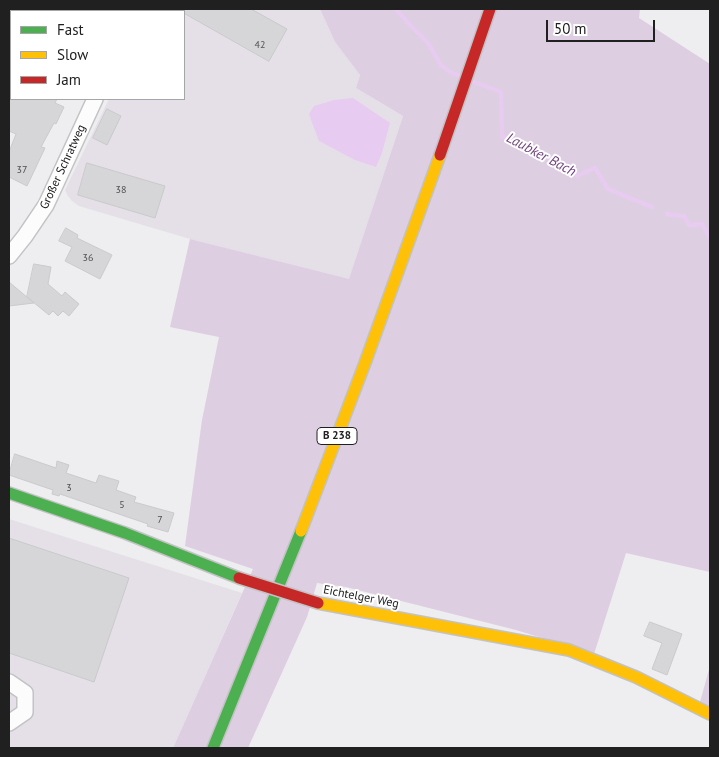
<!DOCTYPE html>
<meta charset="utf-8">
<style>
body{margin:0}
#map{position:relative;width:719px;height:757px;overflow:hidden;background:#eeedef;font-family:"PT Sans",sans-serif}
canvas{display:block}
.frame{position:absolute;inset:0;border:10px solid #212021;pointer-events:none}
.legend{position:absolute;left:10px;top:10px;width:175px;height:90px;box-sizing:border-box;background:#fff;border:1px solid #a6a6a6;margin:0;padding:6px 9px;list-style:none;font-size:15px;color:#212021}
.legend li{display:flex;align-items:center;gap:10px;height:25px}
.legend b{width:25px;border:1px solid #a6a6a6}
.scale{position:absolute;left:546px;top:20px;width:109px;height:22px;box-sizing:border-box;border:2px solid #212021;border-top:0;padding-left:6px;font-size:15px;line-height:18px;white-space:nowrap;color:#212021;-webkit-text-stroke:4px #fff;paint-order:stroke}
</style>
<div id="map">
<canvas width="719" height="757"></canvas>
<div class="frame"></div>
<ul class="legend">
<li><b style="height:6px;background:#4caf50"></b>Fast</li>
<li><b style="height:6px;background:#ffc107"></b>Slow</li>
<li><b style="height:6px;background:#c62828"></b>Jam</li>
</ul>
<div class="scale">50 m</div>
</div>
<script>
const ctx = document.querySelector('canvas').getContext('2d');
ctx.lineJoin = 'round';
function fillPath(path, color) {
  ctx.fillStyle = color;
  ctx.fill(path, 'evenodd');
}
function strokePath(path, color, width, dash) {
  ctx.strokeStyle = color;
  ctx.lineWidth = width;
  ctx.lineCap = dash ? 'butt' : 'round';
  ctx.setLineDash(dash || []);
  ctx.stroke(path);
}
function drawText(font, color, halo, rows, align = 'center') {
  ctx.font = font + ' "PT Sans",sans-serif';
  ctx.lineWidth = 4;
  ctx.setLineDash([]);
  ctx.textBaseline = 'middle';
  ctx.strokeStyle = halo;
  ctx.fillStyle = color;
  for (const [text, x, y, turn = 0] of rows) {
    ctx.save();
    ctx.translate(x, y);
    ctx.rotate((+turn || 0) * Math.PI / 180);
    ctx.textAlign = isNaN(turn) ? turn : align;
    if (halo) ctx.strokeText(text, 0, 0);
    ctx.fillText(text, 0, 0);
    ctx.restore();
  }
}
fillPath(new Path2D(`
 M 152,9 L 320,9 L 335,42 L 360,75 L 356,88 L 403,116 L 349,280 L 190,239 L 79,206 L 72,201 L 68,196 L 65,190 L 109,99 L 184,99 L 184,11 L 151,11 Z
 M 9,519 L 242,593 L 173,748 L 9,748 Z`), '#e5e0e7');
fillPath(new Path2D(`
 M 320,9 L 640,9 L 639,18 L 710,64 L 710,572 L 626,553 L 594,654 L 516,630 L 346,587 L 317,583 L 307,617 L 248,748 L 173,748 L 253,569 L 185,546 L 202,420 L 219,337 L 170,327 L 190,239 L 349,279 L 403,116 L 356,88 L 360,75 L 335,42 Z
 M 710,666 L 710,707 L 700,702 Z`), '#ddcee1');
fillPath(new Path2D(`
 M 353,98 L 390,123 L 382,153 L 376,167 L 355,160 L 319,141 L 310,117 L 309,114 L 314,106 L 334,100 Z`), '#e8cbf0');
strokePath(new Path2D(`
 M 396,9 L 410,25 L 428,43 L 441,65 L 450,72 L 460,76
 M 474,82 L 501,92 L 502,136 L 528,150 L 543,154 L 561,162 L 577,176 L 595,168 L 608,189 L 652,207
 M 667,214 L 684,216 L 689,225 L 702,224 L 710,238`), '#e8cbf0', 4.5);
const building = new Path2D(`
 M 177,9 L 251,9 L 287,29 L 269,61 Z
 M 9,99 L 57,99 L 55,103 L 64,107 L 56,124 L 54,123 L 41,147 L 45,148 L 27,186 L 9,177 L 9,152 L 16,134 L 9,131 Z
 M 107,109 L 121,116 L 107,145 L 93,138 Z
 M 87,163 L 165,186 L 155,218 L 78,195 Z
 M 66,228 L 78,235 L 77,238 L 112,255 L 100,279 L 65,261 L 72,247 L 59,241 Z
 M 34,264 L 51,267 L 48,284 L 62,296 L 65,292 L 79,304 L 69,316 L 63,311 L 58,316 L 53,311 L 49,315 L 27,297 Z
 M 9,282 L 34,303 L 9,306 Z
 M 15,454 L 56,468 L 57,461 L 69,465 L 66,473 L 96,483 L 99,475 L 119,481 L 116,490 L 136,497 L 134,502 L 174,513 L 168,532 L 147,526 L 148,524 L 60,494 L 59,496 L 52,494 L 53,490 L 9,475 Z
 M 9,538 L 129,578 L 94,682 L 9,653 Z
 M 650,622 L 682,634 L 667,675 L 652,669 L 662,643 L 644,636 Z`);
fillPath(building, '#d6d5d7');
strokePath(building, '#cac9cb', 1);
const street = new Path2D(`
 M 133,11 L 133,9
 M 9,256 L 25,236 L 46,205 L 95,99
 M 9,682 L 25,693 L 25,712 L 9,723`);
const fast = new Path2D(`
 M 9,493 L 125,533 L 239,578
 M 213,748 L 301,531`);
const slow = new Path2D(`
 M 301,531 L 365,363 L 440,155
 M 318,603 L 569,650 L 636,677 L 710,714`);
const jam = new Path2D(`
 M 440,155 L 490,9`);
strokePath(street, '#c3c2c4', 18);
strokePath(fast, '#c3c2c4', 14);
strokePath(slow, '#c3c2c4', 14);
strokePath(jam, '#c3c2c4', 14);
strokePath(street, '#fcfcfd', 15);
strokePath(fast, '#4caf50', 11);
strokePath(slow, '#ffc107', 11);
strokePath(jam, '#c62828', 11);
const jamBridge = new Path2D(`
 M 239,578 L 318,603`);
strokePath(jamBridge, '#c3c2c4', 14, []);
strokePath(jamBridge, '#c62828', 11);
drawText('10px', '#504f50', null, [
 ["42",260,45],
 ["37",22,170],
 ["38",121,190],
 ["36",88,258],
 ["3",69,488],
 ["5",122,505],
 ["7",160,520]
]);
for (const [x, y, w] of [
 [337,436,40]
]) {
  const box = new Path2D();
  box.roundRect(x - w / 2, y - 8.5, w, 17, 4);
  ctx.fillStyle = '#fff';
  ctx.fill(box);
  strokePath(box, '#212021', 1);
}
drawText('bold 11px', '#212021', null, [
 ["B 238",337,436]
]);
drawText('12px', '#212021', '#fff', [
 ["Großer Schratweg",63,167,-65],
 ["Eichtelger Weg",361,597,11]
]);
drawText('italic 14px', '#71407f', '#fff', [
 ["Laubker Bach",541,155,28]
]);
</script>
